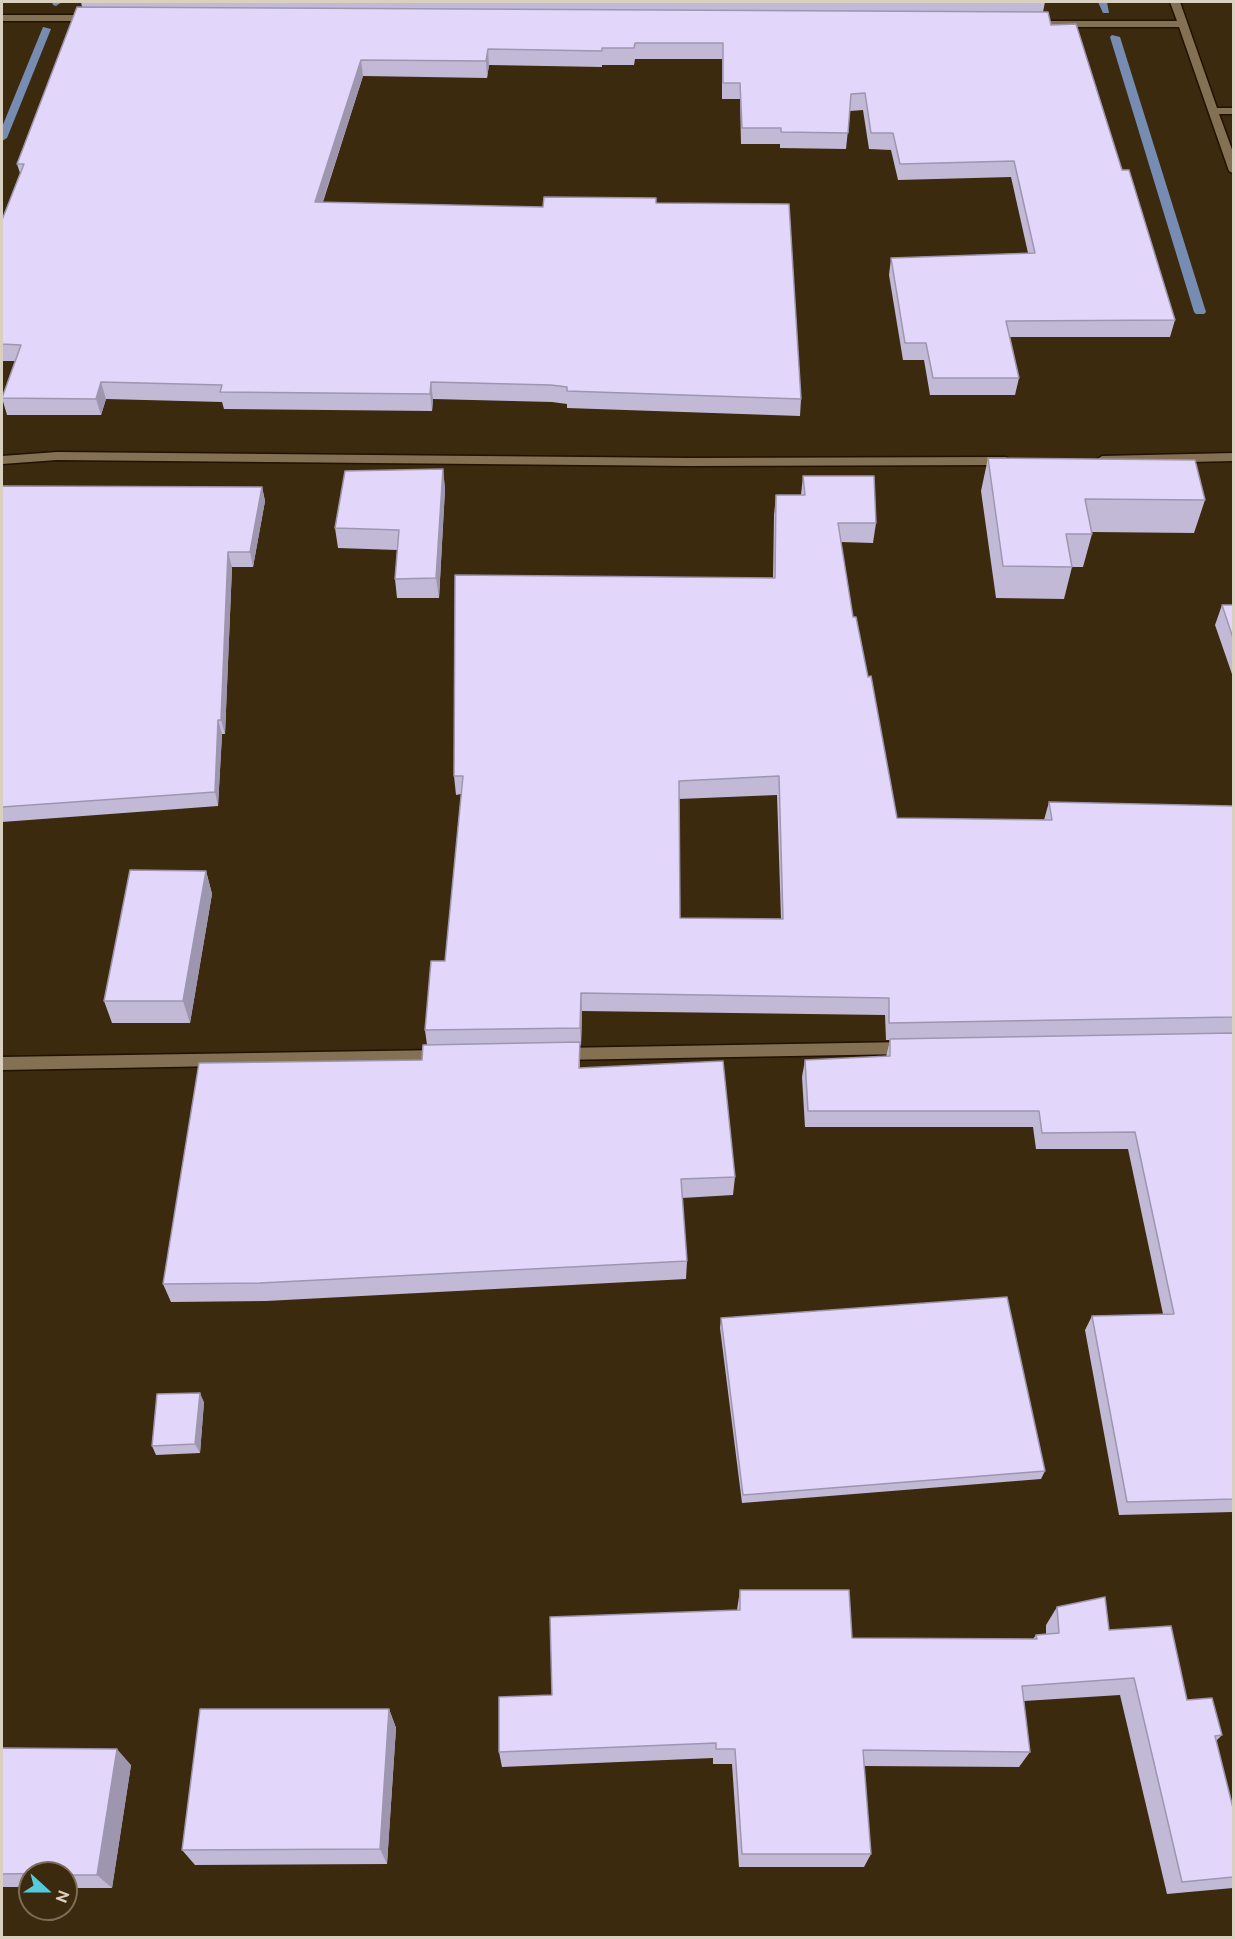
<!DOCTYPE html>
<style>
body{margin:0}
#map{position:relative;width:1235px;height:1939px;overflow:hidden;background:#3b2a0e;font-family:Ubuntu,sans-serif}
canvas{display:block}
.frame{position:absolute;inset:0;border:3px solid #dad0c0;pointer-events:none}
.north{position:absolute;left:18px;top:1861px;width:60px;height:60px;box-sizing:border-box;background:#3b2a0e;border:2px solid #7b6c55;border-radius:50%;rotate:111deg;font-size:16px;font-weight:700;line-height:24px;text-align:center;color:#dad0c0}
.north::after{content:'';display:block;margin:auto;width:21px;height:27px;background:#54cadd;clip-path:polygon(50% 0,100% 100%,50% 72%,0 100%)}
</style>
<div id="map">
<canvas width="1235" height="1939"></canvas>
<div class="frame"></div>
<div class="north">N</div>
</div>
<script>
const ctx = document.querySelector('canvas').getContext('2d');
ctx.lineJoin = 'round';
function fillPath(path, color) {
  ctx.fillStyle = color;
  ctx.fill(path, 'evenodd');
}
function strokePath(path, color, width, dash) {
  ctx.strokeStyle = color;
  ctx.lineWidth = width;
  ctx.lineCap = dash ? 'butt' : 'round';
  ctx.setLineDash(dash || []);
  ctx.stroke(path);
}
fillPath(new Path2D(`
 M 52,2 L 62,2 L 56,6 L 53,5 Z
 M 1098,2 L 1107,2 L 1109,13 L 1103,13 Z
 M 43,27 L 51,29 L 7,138 L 2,141 L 2,127 Z
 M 1112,35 L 1120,37 L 1206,312 L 1204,314 L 1196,314 L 1194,312 L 1110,37 Z`), '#768cb3');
const street = new Path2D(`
 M 1170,2 L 1180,2 L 1217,108 L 1234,108 L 1234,114 L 1219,114 L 1234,155 L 1234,174 L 1229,171 L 1179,27 L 1032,27 L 1027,24 L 1032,21 L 1177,21 Z
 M 2,15 L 93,15 L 98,18 L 93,21 L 2,21 Z
 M 57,452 L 689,458 L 1006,457 L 1012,461 L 1006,465 L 689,466 L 57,460 L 2,464 L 2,456 Z
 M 1234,453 L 1234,461 L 1102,464 L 1096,460 L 1102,456 Z
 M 907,1042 L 912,1043 L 915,1048 L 912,1053 L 907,1054 L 559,1060 L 554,1059 L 551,1054 L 554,1049 L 559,1048 Z
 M 442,1050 L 447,1051 L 450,1056 L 447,1061 L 442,1062 L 2,1070 L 2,1057 Z`);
strokePath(street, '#211200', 3);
fillPath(street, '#847154');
fillPath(new Path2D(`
 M 81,2 L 1045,2 L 1043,12 L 1051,25 L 1122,170 L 1175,320 L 1170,337 L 1010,337 L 1019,378 L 1015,395 L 930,395 L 924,360 L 903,360 L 889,275 L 891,258 L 1028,253 L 1011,177 L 898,180 L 891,150 L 869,149 L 863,110 L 850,111 L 846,149 L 780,148 L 780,144 L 741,144 L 740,99 L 722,99 L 722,59 L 635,59 L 634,65 L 602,65 L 602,67 L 489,65 L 487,78 L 363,76 L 323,202 L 543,207 L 656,203 L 801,399 L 800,416 L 567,408 L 567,404 L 552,402 L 433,399 L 432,411 L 224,409 L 222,402 L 106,399 L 101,415 L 7,415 L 2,398 L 15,361 L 2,361 L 2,220 L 20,173 L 17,164 L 82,7 Z
 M 988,458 L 1205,500 L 1194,533 L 1092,532 L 1092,534 L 1083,567 L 1072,567 L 1064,599 L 996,598 L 981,491 Z
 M 443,469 L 445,489 L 439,598 L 397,598 L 395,579 L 397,550 L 338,548 L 335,528 Z
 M 803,476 L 876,523 L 873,543 L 841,542 L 853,617 L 868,677 L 897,818 L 1044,820 L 1049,802 L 1233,806 L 1233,1512 L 1119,1515 L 1085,1330 L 1092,1316 L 1163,1314 L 1128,1149 L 1036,1149 L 1033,1127 L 805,1127 L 802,1077 L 805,1060 L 886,1057 L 890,1040 L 886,1040 L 885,1015 L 582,1011 L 581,1045 L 580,1045 L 580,1068 L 735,1177 L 733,1195 L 682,1198 L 687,1261 L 686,1279 L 266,1301 L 171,1302 L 163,1284 L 422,1060 L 427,1045 L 425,1030 L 445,961 L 461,794 L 456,795 L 454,776 L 773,578 L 774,515 L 776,495 L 801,495 ZM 777,795 L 781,919 L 680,918 L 679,799 Z
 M 2,486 L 262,487 L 265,501 L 253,567 L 232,567 L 225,734 L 222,734 L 218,806 L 2,822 Z
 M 1222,605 L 1233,605 L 1233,677 L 1215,625 Z
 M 206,871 L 212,894 L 190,1023 L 112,1023 L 104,1001 Z
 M 721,1318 L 1045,1471 L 1041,1479 L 742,1503 L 720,1328 Z
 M 204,1402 L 200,1453 L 156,1455 L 152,1446 Z
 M 740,1590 L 852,1638 L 1033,1639 L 1036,1635 L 1046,1634 L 1046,1625 L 1057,1607 L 1109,1630 L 1187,1700 L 1222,1735 L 1216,1741 L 1233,1808 L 1233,1888 L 1167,1894 L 1120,1695 L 1024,1701 L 1030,1752 L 1019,1767 L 864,1766 L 871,1854 L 864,1867 L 739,1867 L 732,1764 L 713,1764 L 713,1758 L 502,1767 L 499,1752 L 552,1695 L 737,1610 Z
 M 389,1709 L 396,1728 L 387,1864 L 195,1865 L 182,1850 Z
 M 2,1748 L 131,1765 L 112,1888 L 66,1888 L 66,1873 L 30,1873 L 30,1887 L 2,1887 Z`), '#c2b9d7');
fillPath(new Path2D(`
 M 488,49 L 489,65 L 487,78 L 486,61 Z
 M 361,60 L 363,76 L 317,219 L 315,202 Z
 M 101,382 L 106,399 L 101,415 L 96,399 Z
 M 431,382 L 433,399 L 432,411 L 430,394 Z
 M 443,469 L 445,489 L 439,598 L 436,578 Z
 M 262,487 L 265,501 L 253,567 L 250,552 Z
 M 228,552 L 232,567 L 225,734 L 221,720 Z
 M 218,720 L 222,734 L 218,806 L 215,792 Z
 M 206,871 L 212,894 L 190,1023 L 183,1001 Z
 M 581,993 L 582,1011 L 581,1045 L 580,1028 Z
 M 200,1393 L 204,1402 L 200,1453 L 195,1444 Z
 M 389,1709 L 396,1728 L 387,1864 L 380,1849 Z
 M 117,1749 L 131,1765 L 112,1888 L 97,1875 Z`), '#9e96af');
const building = new Path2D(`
 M 77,7 L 1048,12 L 1051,25 L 1076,24 L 1122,170 L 1129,170 L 1175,320 L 1006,321 L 1019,378 L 933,378 L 926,343 L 905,343 L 891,258 L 1035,253 L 1014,161 L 900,164 L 893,133 L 871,133 L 865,93 L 851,94 L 848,133 L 781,132 L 781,128 L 742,128 L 740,83 L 723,83 L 723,43 L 635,43 L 634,48 L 602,48 L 602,51 L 488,49 L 486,61 L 361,60 L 315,202 L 543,207 L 544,197 L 656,198 L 656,203 L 789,204 L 801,399 L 567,391 L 567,387 L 551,385 L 431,382 L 430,394 L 220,392 L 222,385 L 101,382 L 96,399 L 2,398 L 21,345 L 2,344 L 2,220 L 24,164 L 17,164 Z
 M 988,458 L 1195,460 L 1205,500 L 1085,499 L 1092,534 L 1066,534 L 1072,567 L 1003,566 Z
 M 443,469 L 436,578 L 395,579 L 399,530 L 335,528 L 345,471 Z
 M 803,476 L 874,476 L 876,523 L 838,523 L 853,617 L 856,617 L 868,677 L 871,676 L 897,818 L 1052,820 L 1049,802 L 1233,806 L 1233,1017 L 889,1023 L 889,998 L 581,993 L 580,1028 L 425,1030 L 431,961 L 445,961 L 463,776 L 454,776 L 455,575 L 775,578 L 776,495 L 805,495 ZM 779,776 L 783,919 L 680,918 L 679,781 Z
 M 2,486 L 262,487 L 250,552 L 228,552 L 221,720 L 218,720 L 215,792 L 2,807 Z
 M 1222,605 L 1233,605 L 1233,638 Z
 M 130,870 L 206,871 L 183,1001 L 104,1001 Z
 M 1233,1033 L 1233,1499 L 1127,1502 L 1092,1316 L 1174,1314 L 1135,1132 L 1042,1133 L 1039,1111 L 808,1111 L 805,1060 L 890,1056 L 890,1039 Z
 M 580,1042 L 579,1068 L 723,1061 L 735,1177 L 681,1179 L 687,1261 L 260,1283 L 163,1284 L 199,1063 L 422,1060 L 423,1045 Z
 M 1007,1297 L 1045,1471 L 743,1495 L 721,1318 Z
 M 200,1393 L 195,1444 L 152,1446 L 157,1394 Z
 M 740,1590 L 849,1590 L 852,1638 L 1037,1639 L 1036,1635 L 1059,1633 L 1057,1607 L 1105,1597 L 1109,1630 L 1171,1626 L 1187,1700 L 1212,1698 L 1222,1735 L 1215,1736 L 1233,1808 L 1233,1877 L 1182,1882 L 1134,1678 L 1022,1686 L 1030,1752 L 863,1750 L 871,1854 L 742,1854 L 735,1749 L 716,1749 L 716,1743 L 499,1752 L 499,1697 L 552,1695 L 550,1617 L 740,1610 Z
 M 200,1709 L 389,1709 L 380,1849 L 182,1850 Z
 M 2,1748 L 117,1749 L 97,1875 L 66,1875 L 66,1873 L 2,1874 Z`);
fillPath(building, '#e2d7fa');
strokePath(building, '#9e96af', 1.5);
</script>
